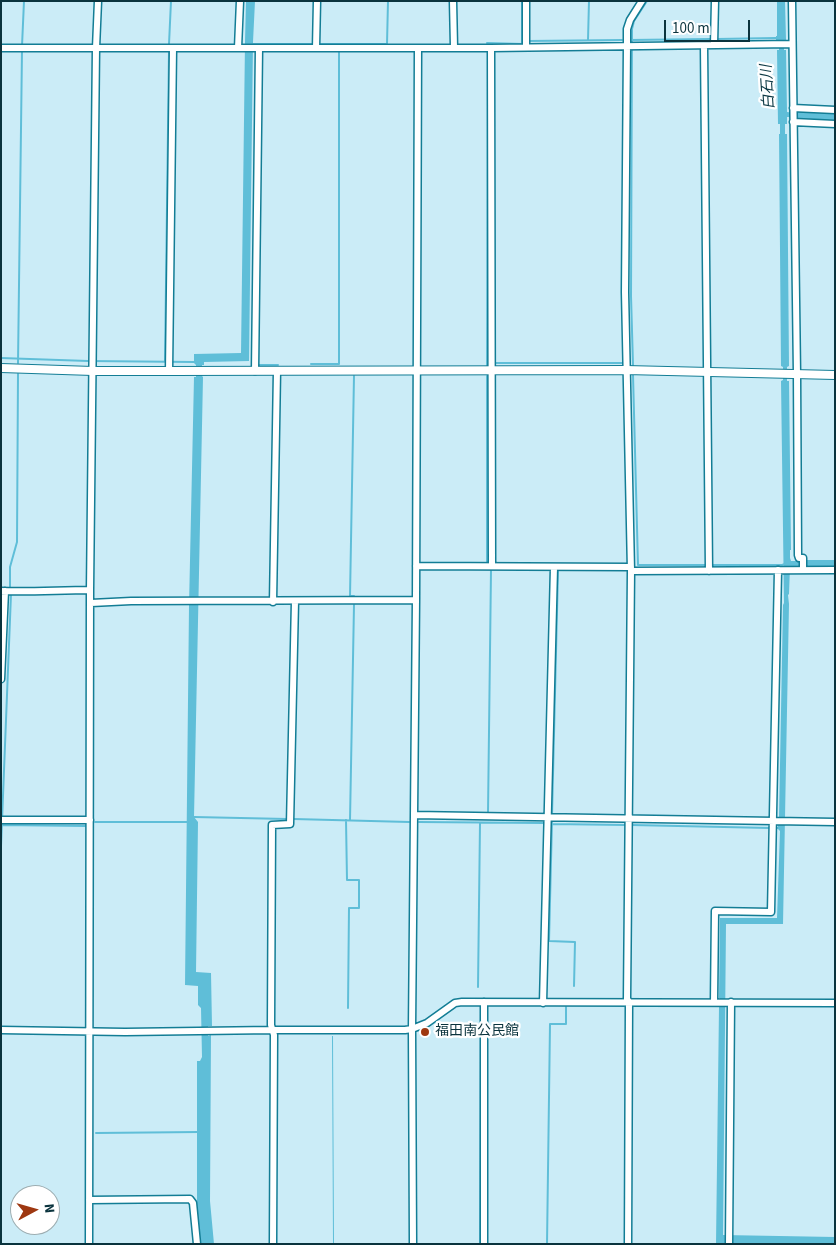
<!DOCTYPE html>
<meta charset="utf-8">
<style>
body{margin:0}
#map{position:relative;width:836px;height:1245px;overflow:hidden;background:#cbecf7;font-family:"Source Sans 3",sans-serif}
canvas{display:block}
.frame{position:absolute;inset:0;border:2px solid #0a333d;pointer-events:none}
.north{position:absolute;left:10px;top:1185px;width:50px;height:50px;box-sizing:border-box;background:#fff;border:1px solid #9dadb1;border-radius:50%;rotate:84deg;font-size:14px;font-weight:700;line-height:20px;text-align:center;color:#0a333d}
.north::after{content:'';display:block;margin:auto;width:18px;height:22px;background:#9e3811;clip-path:polygon(50% 0,100% 100%,50% 72%,0 100%)}
.scale{position:absolute;left:664px;top:20px;width:86px;height:22px;box-sizing:border-box;border:2px solid #0a333d;border-top:0;padding-left:6px;font-size:15px;line-height:18px;white-space:nowrap;color:#0a333d;-webkit-text-stroke:4px #fff;paint-order:stroke}
</style>
<div id="map">
<canvas width="836" height="1245"></canvas>
<div class="frame"></div>
<div class="north">N</div>
<div class="scale">100 m</div>
</div>
<script>
const ctx = document.querySelector('canvas').getContext('2d');
ctx.lineJoin = 'round';
function fillPath(path, color) {
  ctx.fillStyle = color;
  ctx.fill(path, 'evenodd');
}
function strokePath(path, color, width, dash) {
  ctx.strokeStyle = color;
  ctx.lineWidth = width;
  ctx.lineCap = dash ? 'butt' : 'round';
  ctx.setLineDash(dash || []);
  ctx.stroke(path);
}
function drawText(font, color, halo, rows, align = 'center') {
  ctx.font = font + ' "Source Sans 3","Noto Sans JP",sans-serif';
  ctx.lineWidth = 4.5;
  ctx.setLineDash([]);
  ctx.textBaseline = 'middle';
  ctx.strokeStyle = halo;
  ctx.fillStyle = color;
  for (const [text, x, y, turn = 0] of rows) {
    ctx.save();
    ctx.translate(x, y);
    ctx.rotate((+turn || 0) * Math.PI / 180);
    ctx.textAlign = isNaN(turn) ? turn : align;
    if (halo) ctx.strokeText(text, 0, 0);
    ctx.fillText(text, 0, 0);
    ctx.restore();
  }
}
fillPath(new Path2D(`
 M 246,1 L 255,1 L 253,42 L 249,361 L 204,362 L 204,365 L 202,365 L 202,376 L 203,377 L 194,817 L 198,822 L 196,972 L 211,973 L 212,1026 L 208,1026 L 208,1036 L 211,1035 L 210,1201 L 214,1244 L 200,1244 L 197,1206 L 197,1061 L 200,1061 L 202,1057 L 201,1008 L 198,1005 L 198,986 L 185,985 L 189,606 L 194,377 L 196,377 L 196,365 L 194,363 L 88,362 L 1,359 L 1,357 L 88,360 L 194,361 L 194,354 L 241,353 L 245,42 Z
 M 777,1 L 785,1 L 786,40 L 784,40 L 784,50 L 786,50 L 787,112 L 796,113 L 796,111 L 835,113 L 835,120 L 796,119 L 796,117 L 787,117 L 787,124 L 785,124 L 785,134 L 787,134 L 789,366 L 787,367 L 787,381 L 789,381 L 791,550 L 790,550 L 790,558 L 791,561 L 801,561 L 801,562 L 806,561 L 807,560 L 835,560 L 835,568 L 807,567 L 807,566 L 791,567 L 790,567 L 789,594 L 788,595 L 789,604 L 783,924 L 726,924 L 723,1235 L 835,1237 L 835,1244 L 716,1244 L 719,1007 L 720,998 L 719,998 L 720,918 L 777,918 L 780,831 L 778,829 L 768,828 L 768,827 L 778,827 L 778,825 L 780,825 L 781,819 L 779,818 L 783,605 L 784,603 L 781,381 L 783,380 L 783,367 L 781,366 L 779,134 L 780,134 L 780,124 L 778,124 L 777,50 L 779,50 L 779,40 L 776,40 L 776,36 L 777,36 Z
 M 332,1036 L 333,1036 L 334,1244 L 333,1244 Z`), '#5fbed8');
strokePath(new Path2D(`
 M 717,39 L 776,38
 M 588,40 L 589,1
 M 630,40 L 710,39
 M 528,41 L 622,40
 M 487,43 L 522,44 L 522,1
 M 169,44 L 171,1
 M 253,44 L 313,44
 M 319,44 L 387,44 L 388,1
 M 22,46 L 24,1
 M 165,361 L 169,51
 M 18,363 L 22,50
 M 495,363 L 622,363
 M 311,364 L 339,364 L 339,52
 M 258,365 L 278,365
 M 633,365 L 631,296 L 632,29 L 634,21 L 647,1
 M 487,366 L 488,51
 M 633,375 L 638,565 L 782,565 L 785,564
 M 354,376 L 350,596 L 354,596
 M 487,376 L 487,562
 M 10,589 L 10,567 L 17,542 L 18,374
 M 488,813 L 491,570
 M 552,815 L 558,571
 M 194,817 L 287,819
 M 294,819 L 409,822
 M 346,820 L 347,880 L 359,880 L 359,908 L 349,908 L 348,1008
 M 350,820 L 354,605
 M 552,821 L 549,941 L 575,942 L 574,986
 M 95,822 L 188,822
 M 419,822 L 543,823
 M 552,824 L 625,825
 M 1,825 L 85,826
 M 632,825 L 770,828
 M 1,846 L 11,594
 M 478,987 L 480,823
 M 96,1133 L 199,1132
 M 480,1244 L 481,1008
 M 547,1244 L 550,1024 L 566,1024 L 566,1007`), '#5fbed8', 2);
const minor = new Path2D(`
 M 453,1 L 454,47
 M 526,1 L 526,47
 M 792,1 L 797,374 L 798,555 L 799,558 L 803,558 L 803,570
 M 714,45 L 715,1
 M 704,46 L 709,571
 M 1,48 L 491,48 L 792,44
 M 238,48 L 240,1
 M 316,48 L 317,1
 M 491,48 L 492,566
 M 793,108 L 835,110
 M 793,122 L 835,124
 M 169,371 L 173,48
 M 255,371 L 259,48
 M 416,566 L 631,567
 M 631,571 L 835,570
 M 1,591 C 31,592 61,590 90,590
 M 273,602 L 277,371
 M 91,603 L 131,601 L 416,600
 M 1,679 L 5,591
 M 414,815 L 835,822
 M 1,820 L 90,820
 M 484,1002 L 484,1244
 M 714,1002 L 715,911 L 771,912 L 778,570
 M 543,1003 L 554,567
 M 1,1030 L 125,1032 L 272,1030 L 405,1030 L 412,1029 L 427,1023 L 455,1003 L 462,1002 L 835,1003
 M 89,1200 L 190,1199 L 193,1203 L 197,1244
 M 89,1244 L 90,590 L 96,48 L 98,1
 M 273,1244 L 274,1035 L 271,1025 L 272,825 L 290,824 L 295,601
 M 413,1244 L 412,1029 L 416,600 L 418,48
 M 628,1244 L 629,1002 L 627,999 L 631,571 L 625,292 L 627,46 L 627,29 L 630,20 L 642,1
 M 729,1244 L 731,1002`);
const tertiary = new Path2D(`
 M 1,368 L 93,371 L 169,371 L 626,370 L 835,375`);
strokePath(minor, '#137d95', 9);
strokePath(tertiary, '#137d95', 10);
strokePath(minor, '#fff', 6);
strokePath(tertiary, '#fff', 8);
for (const [x, y, r, color] of [
 [425,1032,5,"#9e3811"]
]) {
  const dot = new Path2D();
  dot.arc(x, y, r, 0, 2 * Math.PI);
  ctx.fillStyle = color;
  ctx.fill(dot);
  strokePath(dot, '#fff', 2);
}
drawText('14px', '#0a333d', '#fff', [
 ["福田南公民館",435,1032]
], 'left');
drawText('italic 15px', '#0c3944', '#fff', [
 ["白石川",769,87,-94]
]);
</script>
